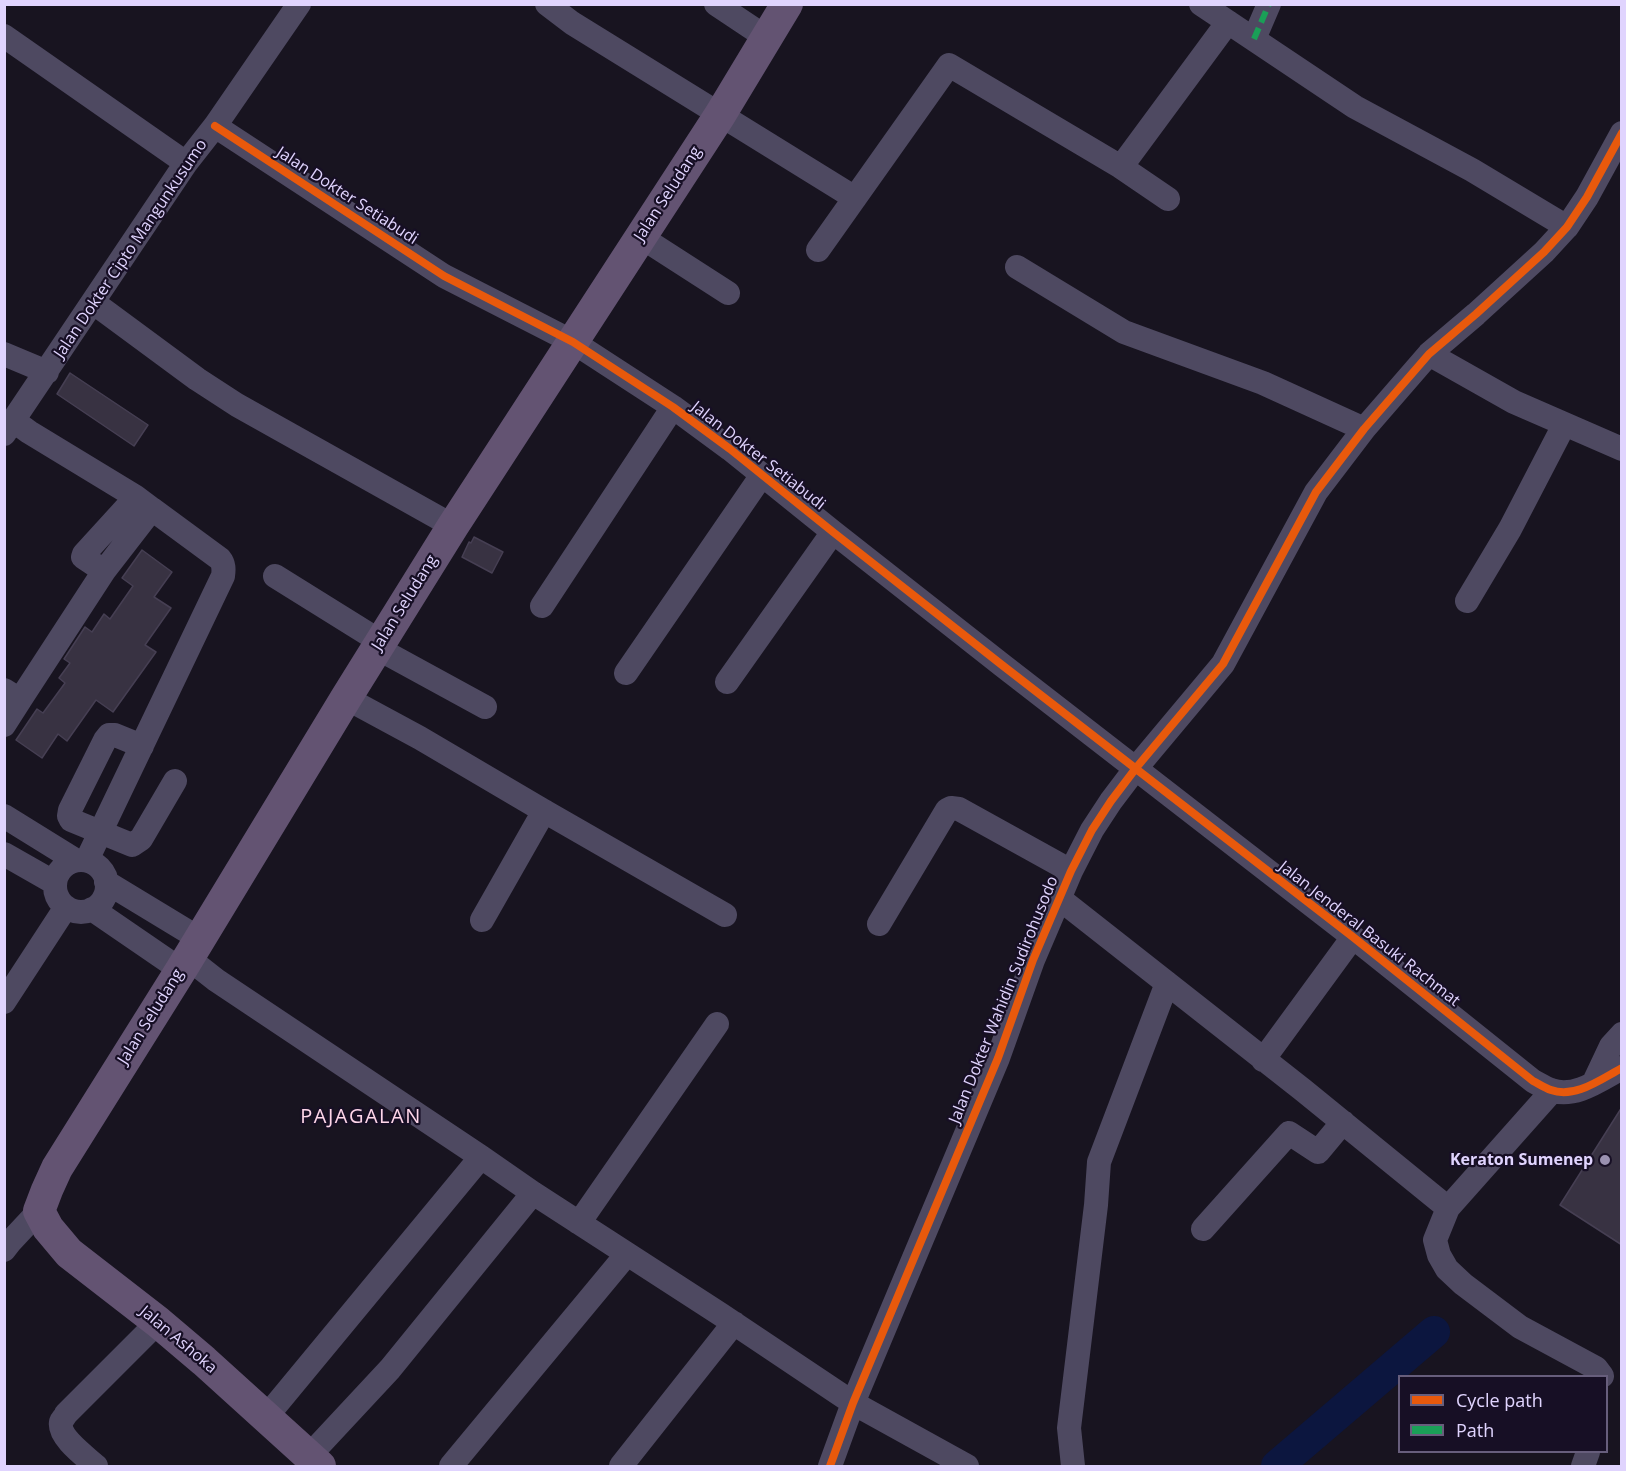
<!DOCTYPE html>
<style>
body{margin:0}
#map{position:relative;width:1626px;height:1471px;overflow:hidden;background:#181420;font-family:"Open Sans",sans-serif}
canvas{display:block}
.frame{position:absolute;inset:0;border:6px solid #e0d4fe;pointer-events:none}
.legend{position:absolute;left:1398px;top:1375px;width:210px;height:78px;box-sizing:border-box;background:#170f25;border:2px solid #675e7c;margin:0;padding:8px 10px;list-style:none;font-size:18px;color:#e0d4fe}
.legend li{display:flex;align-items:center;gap:12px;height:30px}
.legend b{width:30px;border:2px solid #675e7c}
</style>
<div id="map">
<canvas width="1626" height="1471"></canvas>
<div class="frame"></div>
<ul class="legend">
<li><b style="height:8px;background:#e8590c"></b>Cycle path</li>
<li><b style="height:8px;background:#1a9f57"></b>Path</li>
</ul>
</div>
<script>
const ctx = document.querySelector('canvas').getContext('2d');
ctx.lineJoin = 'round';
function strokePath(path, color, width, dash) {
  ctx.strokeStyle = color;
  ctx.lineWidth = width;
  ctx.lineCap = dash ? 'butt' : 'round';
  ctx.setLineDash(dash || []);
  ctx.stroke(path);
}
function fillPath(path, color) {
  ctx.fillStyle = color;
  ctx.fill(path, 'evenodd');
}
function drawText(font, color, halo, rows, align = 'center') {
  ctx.font = font + ' "Open Sans",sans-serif';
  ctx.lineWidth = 4.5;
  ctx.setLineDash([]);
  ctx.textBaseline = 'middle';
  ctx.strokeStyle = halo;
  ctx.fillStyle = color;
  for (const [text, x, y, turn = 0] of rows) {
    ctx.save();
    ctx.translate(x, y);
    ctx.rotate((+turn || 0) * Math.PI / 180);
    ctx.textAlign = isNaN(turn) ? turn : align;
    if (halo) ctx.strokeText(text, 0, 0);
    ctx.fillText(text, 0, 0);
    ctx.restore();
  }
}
strokePath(new Path2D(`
 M 1277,1466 L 1434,1332`), '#0c163f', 32);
const building = new Path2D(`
 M 70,373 L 148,425 L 134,446 L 57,394 Z
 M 474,537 L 503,552 L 492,573 L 462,557 L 469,542 L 471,543 Z
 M 142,550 L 172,572 L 154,597 L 171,608 L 145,645 L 156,652 L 113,712 L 96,700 L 67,741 L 58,734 L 42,758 L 16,740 L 37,709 L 43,713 L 65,683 L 59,678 L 70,663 L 64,659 L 85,627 L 92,632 L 104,614 L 110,619 L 133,586 L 122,578 Z
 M 1622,1107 L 1622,1245 L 1560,1205 Z`);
fillPath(building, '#383242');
strokePath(building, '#463f53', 1.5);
strokePath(new Path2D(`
 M 547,4 L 572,23 L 855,198
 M 716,4 L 767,38
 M 1201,4 L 1355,107 L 1472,170 L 1567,227
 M 4,36 L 186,163
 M 1254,39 L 1269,4
 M 215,126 L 444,276 L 573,342 L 673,407 L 730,449 L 833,532 L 1002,665 L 1353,937 L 1533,1081 C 1539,1084 1545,1088 1551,1090 C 1575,1099 1601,1079 1622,1068
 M 1121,167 L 1228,22
 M 641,237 L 728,293
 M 818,250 L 949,65 L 1121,167 L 1168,199
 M 1017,267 L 1124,332 L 1263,383 L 1364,429
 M 94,303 L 197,379 L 237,405 L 453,526
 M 4,354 L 47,372
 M 1429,354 L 1514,402 L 1622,449
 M 14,421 L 29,432 L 136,497
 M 4,434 L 186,163 L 215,126 L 299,4
 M 275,576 L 381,642
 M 1467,601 L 1510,529 L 1564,425
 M 542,606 L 673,407
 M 377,648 L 485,707
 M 626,673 L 762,475
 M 727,682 L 833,532
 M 4,690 L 20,700 L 4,725
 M 346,698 L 420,738 L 544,811 L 725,915
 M 20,700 L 104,571 L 83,557 L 84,554 L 136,497 L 152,509
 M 142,746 L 115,735 L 109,735 L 105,740 L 70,810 L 69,816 L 71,820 L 132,845 L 141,839 L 175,781
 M 4,816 L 75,860
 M 4,854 L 55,883
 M 87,860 L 223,576 C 224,569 224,564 220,559 L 152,509 L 104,571
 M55 886a26 26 0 1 1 52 0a26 26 0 1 1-52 0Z
 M 106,882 L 200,939
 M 1060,899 L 1303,1090 L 1448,1208
 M 92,909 L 181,970
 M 482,920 L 544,811
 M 879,924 L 947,810 L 951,808 L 959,809 L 1071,871
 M 188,958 L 216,980 L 481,1157 L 533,1193 L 720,1314 L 853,1403 L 967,1466
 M 4,1002 L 66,907
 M 1263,1060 L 1353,937
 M 1594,1082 L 1611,1046 L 1622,1034
 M 1552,1091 L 1448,1208 L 1435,1240 L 1439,1255 L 1447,1269 L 1463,1284 L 1520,1327 L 1596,1368 L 1602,1376
 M 579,1223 L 717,1024
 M 1203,1229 L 1289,1133 L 1318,1152 L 1343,1122
 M 4,1250 L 11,1241 L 39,1211
 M 266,1417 L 481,1157
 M 308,1457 L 390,1369 L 533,1193
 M 96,1466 C 86,1457 58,1437 61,1422 C 62,1419 65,1417 66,1414 L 158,1322
 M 451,1466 L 627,1254
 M 621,1466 L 734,1323
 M 830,1466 L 853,1403 L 998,1058 L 1033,960 L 1071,871 L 1092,830 L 1111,801 L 1136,768 L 1223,664 L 1316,492 L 1364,429 L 1429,354 L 1476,314 L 1544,252 L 1567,227 L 1587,197 L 1622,133
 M 1073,1466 L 1069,1428 L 1096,1205 L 1099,1162 L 1167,983
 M 1583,1466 L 1588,1452`), '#4e4961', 24);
strokePath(new Path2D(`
 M 320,1466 L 204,1361 L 158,1322 L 69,1253 L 48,1228 L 39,1211 L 47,1190 L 57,1168 L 181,970 L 346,698 L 453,526 L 720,115 L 787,4`), '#635372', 32);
strokePath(new Path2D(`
 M 1254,39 L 1269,4`), '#1a9f57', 6, [12, 6]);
strokePath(new Path2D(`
 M 215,126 L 444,276 L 573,342 L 673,407 L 730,449 L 833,532 L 1002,665 L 1353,937 L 1533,1081 C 1539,1084 1545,1088 1551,1090 C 1575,1099 1601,1079 1622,1068
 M 830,1466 L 853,1403 L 998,1058 L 1033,960 L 1071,871 L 1092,830 L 1111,801 L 1136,768 L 1223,664 L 1316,492 L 1364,429 L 1429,354 L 1476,314 L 1544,252 L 1567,227 L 1587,197 L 1622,133`), '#e8590c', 8);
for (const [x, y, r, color] of [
 [1605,1160,6,"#9a91b0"]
]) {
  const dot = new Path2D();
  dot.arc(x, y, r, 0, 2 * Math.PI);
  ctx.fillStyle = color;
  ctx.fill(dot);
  strokePath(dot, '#170f25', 2);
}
drawText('16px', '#e0d4fe', '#170f25', [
 ["Jalan Seludang",668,194,-57],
 ["Jalan Dokter Setiabudi",347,196,33],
 ["Jalan Dokter Cipto Mangunkusumo",131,249,-56],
 ["Jalan Dokter Setiabudi",758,456,38],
 ["Jalan Seludang",405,603,-58],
 ["Jalan Jenderal Basuki Rachmat",1369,934,38],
 ["Jalan Dokter Wahidin Sudirohusodo",1004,1000,-68],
 ["Jalan Seludang",151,1017,-58],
 ["Jalan Ashoka",178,1340,40]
]);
drawText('bold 16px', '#e0d4fe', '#170f25', [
 ["Keraton Sumenep",1593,1160]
], 'right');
ctx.letterSpacing = '1.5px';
drawText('20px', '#fed6e9', '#170f25', [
 ["PAJAGALAN",361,1117]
]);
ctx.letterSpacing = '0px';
</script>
